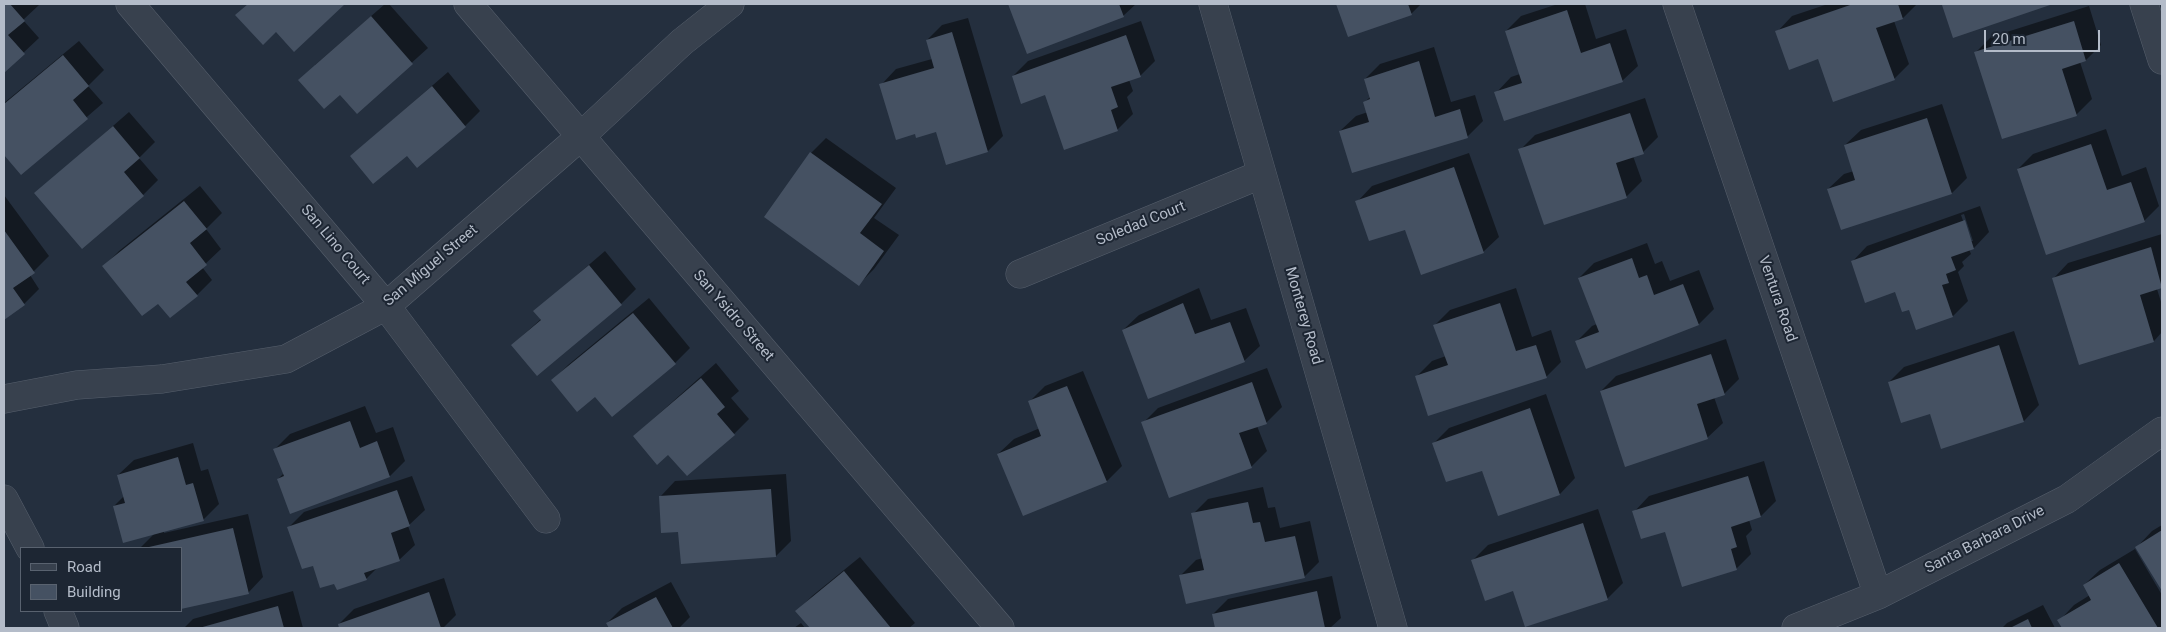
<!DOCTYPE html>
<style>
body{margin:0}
#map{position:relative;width:2166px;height:632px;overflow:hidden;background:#242f3e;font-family:Roboto,sans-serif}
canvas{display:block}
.frame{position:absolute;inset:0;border:5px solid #b4bcc9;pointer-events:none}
.legend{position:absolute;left:20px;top:547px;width:162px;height:65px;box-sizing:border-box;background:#1d2633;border:1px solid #59626f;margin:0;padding:6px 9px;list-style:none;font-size:15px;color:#b4bcc9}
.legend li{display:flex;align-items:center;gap:10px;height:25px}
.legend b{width:25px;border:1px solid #59626f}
.scale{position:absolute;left:1984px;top:30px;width:116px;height:22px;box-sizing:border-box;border:2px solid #b4bcc9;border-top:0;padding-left:6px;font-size:15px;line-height:18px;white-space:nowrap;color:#b4bcc9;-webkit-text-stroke:4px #1d2633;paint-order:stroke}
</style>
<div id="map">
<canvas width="2166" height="632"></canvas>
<div class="frame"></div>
<ul class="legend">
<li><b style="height:6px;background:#38414e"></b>Road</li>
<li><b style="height:14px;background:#455162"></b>Building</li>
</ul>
<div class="scale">20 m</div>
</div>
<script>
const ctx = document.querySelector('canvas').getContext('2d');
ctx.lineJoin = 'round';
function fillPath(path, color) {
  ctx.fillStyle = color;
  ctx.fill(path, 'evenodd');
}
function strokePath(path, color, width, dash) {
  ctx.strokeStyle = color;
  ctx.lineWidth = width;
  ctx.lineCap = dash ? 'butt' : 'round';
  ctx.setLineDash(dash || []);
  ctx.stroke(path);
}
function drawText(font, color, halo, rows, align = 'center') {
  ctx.font = font + ' Roboto,sans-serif';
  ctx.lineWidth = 4;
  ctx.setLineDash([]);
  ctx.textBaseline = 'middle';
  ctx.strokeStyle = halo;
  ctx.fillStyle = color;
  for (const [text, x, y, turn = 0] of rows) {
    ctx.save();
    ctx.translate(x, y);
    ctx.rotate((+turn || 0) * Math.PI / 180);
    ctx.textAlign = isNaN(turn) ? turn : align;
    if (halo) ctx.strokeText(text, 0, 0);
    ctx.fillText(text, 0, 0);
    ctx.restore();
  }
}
fillPath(new Path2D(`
 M 4,4 L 39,5 L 23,20 L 39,38 L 4,71 Z
 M 249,4 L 344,4 L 294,50 L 276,31 L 237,15 Z
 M 385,4 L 389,4 L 428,48 L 357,112 L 315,65 Z
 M 1009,4 L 1136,4 L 1123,16 L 1028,52 Z
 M 1338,4 L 1421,4 L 1411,14 L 1349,35 Z
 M 1558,4 L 1585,4 L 1596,39 L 1626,29 L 1638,66 L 1622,81 L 1496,93 L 1511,77 L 1520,74 L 1506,31 L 1521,16 Z
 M 1828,4 L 1917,4 L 1903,18 L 1894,21 L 1909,64 L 1894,79 L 1818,58 L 1777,32 L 1792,16 Z
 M 1945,4 L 2050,4 L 1954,36 L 1944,5 Z
 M 2089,6 L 2101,45 L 2086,60 L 2080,62 L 2092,99 L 2076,115 L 1976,52 L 1991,37 Z
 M 968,18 L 1003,136 L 988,151 L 937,131 L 916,133 L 881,85 L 896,69 L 932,59 L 927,40 L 942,25 Z
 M 1141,21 L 1155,61 L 1140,76 L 1129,80 L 1133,91 L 1127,97 L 1133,114 L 1117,130 L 1013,76 L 1028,61 Z
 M 79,41 L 104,70 L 88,86 L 103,103 L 22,173 L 4,153 L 4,103 Z
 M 1434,47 L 1451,102 L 1475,95 L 1483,121 L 1468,136 L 1353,171 L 1340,131 L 1356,116 L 1368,112 L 1365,102 L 1371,96 L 1365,79 L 1380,64 Z
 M 448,72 L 480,111 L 465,126 L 417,166 L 408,154 L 351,156 Z
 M 1645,98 L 1658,137 L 1643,152 L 1633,156 L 1642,181 L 1626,197 L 1520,150 L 1535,135 Z
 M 1942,104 L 1967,178 L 1952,193 L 1828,189 L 1844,174 L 1854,171 L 1845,145 L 1861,130 Z
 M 129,112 L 155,142 L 139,158 L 158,180 L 143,195 L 36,193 Z
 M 2106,129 L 2122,176 L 2146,167 L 2159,206 L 2144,221 L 2018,169 L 2033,154 Z
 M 826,138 L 896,188 L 874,218 L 899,235 L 874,269 L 859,284 L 811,153 Z
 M 1469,153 L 1499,237 L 1483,252 L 1405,229 L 1357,202 L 1372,186 Z
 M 200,186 L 222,213 L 206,229 L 221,249 L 202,267 L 212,280 L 197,295 L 158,302 L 104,266 L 119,251 Z
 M 4,195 L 49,256 L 30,275 L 39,289 L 24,304 L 4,319 Z
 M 1980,206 L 1989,232 L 1974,248 L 1969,249 L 1971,254 L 1962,262 L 1964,266 L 1958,272 L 1968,301 L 1953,316 L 1910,308 L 1896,290 L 1852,262 L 1867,246 ZM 1964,214 L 1973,241 L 1970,241 L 1961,215 Z
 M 2162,234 L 2162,287 L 2157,289 L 2162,305 L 2162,332 L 2154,341 L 2053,279 L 2068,263 Z
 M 1647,243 L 1655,264 L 1662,261 L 1670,281 L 1699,270 L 1714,309 L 1699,324 L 1577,341 L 1592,326 L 1597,324 L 1579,278 L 1594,263 Z
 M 605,251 L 636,289 L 621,304 L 512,345 L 541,319 L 535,311 Z
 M 1199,288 L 1211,320 L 1246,308 L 1260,346 L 1244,361 L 1123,330 L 1139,315 Z
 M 1516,288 L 1532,337 L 1551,330 L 1561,362 L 1546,377 L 1417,376 L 1432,361 L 1446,356 L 1434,326 L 1450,310 Z
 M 649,298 L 690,348 L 675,363 L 596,395 L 553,380 L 568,365 Z
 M 2014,331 L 2039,405 L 2024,421 L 1942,447 L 1930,413 L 1889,382 L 1904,367 Z
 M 1726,339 L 1739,379 L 1724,394 L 1714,397 L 1723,423 L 1707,438 L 1601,391 L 1616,376 Z
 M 716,363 L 739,391 L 731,398 L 749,419 L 734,434 L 669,453 L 634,436 Z
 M 1267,368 L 1282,407 L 1266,423 L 1257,426 L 1267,451 L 1251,467 L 1143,423 L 1158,408 Z
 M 1083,371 L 1122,466 L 1107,481 L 1023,514 L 998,454 L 1014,439 L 1040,428 L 1030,401 L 1045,386 Z
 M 1546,394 L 1575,478 L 1560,494 L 1498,514 L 1482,470 L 1434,443 L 1449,428 Z
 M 365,406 L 376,433 L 393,427 L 405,461 L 390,476 L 278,479 L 284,473 L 275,449 L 290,434 Z
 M 193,443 L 201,471 L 208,469 L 219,504 L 203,520 L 164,531 L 164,533 L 248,514 L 263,577 L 248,593 L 181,548 L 140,548 L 155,533 L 114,506 L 124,496 L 118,475 L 134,460 Z
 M 1764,461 L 1776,501 L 1761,516 L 1749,520 L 1752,530 L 1746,536 L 1751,554 L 1736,569 L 1634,512 L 1649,496 Z
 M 786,474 L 791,541 L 776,556 L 660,497 L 675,481 Z
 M 412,476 L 425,510 L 408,526 L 415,545 L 399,560 L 378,567 L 366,579 L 335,582 L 313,564 L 289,527 L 304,512 Z
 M 1263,487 L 1268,508 L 1275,507 L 1280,528 L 1310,521 L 1319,562 L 1304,577 L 1181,575 L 1196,560 L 1203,558 L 1193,514 L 1208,499 Z
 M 1598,509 L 1623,583 L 1607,599 L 1473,560 L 1488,545 Z
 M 2162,525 L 2162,588 L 2137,547 L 2152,531 Z
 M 2135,549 L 2162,595 L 2162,628 L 2063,628 L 2059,621 L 2074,605 L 2090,595 L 2084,585 L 2100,570 Z
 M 860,557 L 915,623 L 909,628 L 811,628 L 797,611 L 812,596 Z
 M 1332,576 L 1341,618 L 1330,628 L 1216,628 L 1213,614 L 1228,599 Z
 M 444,578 L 456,615 L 443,628 L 340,628 L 339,624 L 354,609 Z
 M 671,582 L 690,617 L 679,628 L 610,628 L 607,623 L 622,608 Z
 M 293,591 L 303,628 L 184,628 L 193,619 Z
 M 2043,605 L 2055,628 L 2002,628 L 2007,623 Z
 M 801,623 L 805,628 L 794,628 Z`), '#0007');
fillPath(new Path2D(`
 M 4,4 L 10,4 L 25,21 L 8,35 L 25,54 L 4,73 Z
 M 248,4 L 345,4 L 294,52 L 276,32 L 263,45 L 235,15 Z
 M 1008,4 L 1119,4 L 1124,17 L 1027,54 Z
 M 1336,4 L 1408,4 L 1412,15 L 1348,37 Z
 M 1853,4 L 1898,4 L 1903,19 L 1876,28 L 1895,80 L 1833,102 L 1818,59 L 1789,70 L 1775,31 Z
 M 1946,4 L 2053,4 L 1953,38 L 1942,5 Z
 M 1567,10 L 1581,53 L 1610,43 L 1623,82 L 1504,121 L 1494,92 L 1522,83 L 1505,31 Z
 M 371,16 L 413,64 L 357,114 L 340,95 L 324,109 L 298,80 Z
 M 2074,21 L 2086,61 L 2062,69 L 2077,116 L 2002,139 L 1974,52 Z
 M 952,32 L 988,152 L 946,165 L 936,132 L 916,138 L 915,134 L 896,140 L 879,84 L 934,68 L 926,40 Z
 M 1126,35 L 1141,77 L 1111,87 L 1118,107 L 1111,110 L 1118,131 L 1064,150 L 1045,95 L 1021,104 L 1012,76 Z
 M 63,55 L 89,86 L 73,100 L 88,119 L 21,175 L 4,155 L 4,104 Z
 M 1419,61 L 1435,117 L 1460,109 L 1468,138 L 1352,173 L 1339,131 L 1369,122 L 1363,102 L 1370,99 L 1364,79 Z
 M 432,86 L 466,127 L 417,168 L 407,156 L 373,184 L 350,156 Z
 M 1630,113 L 1644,154 L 1616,163 L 1627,198 L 1544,225 L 1518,149 Z
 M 1927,118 L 1952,194 L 1841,230 L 1827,189 L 1855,180 L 1844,145 Z
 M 113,126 L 140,158 L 124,172 L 144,196 L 82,249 L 34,193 Z
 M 2091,144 L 2107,190 L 2131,182 L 2145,222 L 2046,255 L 2017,169 Z
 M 810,152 L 882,204 L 860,233 L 884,251 L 859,286 L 764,217 Z
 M 1454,167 L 1484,253 L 1421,275 L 1405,230 L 1369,241 L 1355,201 Z
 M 184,201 L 207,229 L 190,243 L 207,265 L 186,282 L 198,296 L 170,318 L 158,304 L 142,316 L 102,266 Z
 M 1965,220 L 1974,249 L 1951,257 L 1956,270 L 1946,274 L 1949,283 L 1942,285 L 1953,317 L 1916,330 L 1909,310 L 1902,312 L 1895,292 L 1865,303 L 1851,261 Z
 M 4,230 L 35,273 L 13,288 L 25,305 L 4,320 Z
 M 2151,247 L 2162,288 L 2140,295 L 2154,342 L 2079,365 L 2052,278 Z
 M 1632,258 L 1639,278 L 1647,275 L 1654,295 L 1683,284 L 1699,325 L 1586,369 L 1575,341 L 1599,332 L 1578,278 Z
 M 589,265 L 622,305 L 537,376 L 511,345 L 541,320 L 533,311 Z
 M 1183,303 L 1195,334 L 1230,322 L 1245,362 L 1148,399 L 1122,330 Z
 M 1500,303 L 1516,351 L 1536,345 L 1547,378 L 1428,416 L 1415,376 L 1448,365 L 1433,325 Z
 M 633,313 L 676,364 L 612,417 L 595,397 L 577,412 L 551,380 Z
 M 1999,345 L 2024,422 L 1941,449 L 1930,414 L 1901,423 L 1888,382 Z
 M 1711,354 L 1725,395 L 1697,404 L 1708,439 L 1625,467 L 1600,391 Z
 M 701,378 L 725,407 L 717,414 L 735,435 L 687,476 L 668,455 L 657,465 L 633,436 Z
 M 1252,382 L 1267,424 L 1239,433 L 1252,468 L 1169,498 L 1141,422 Z
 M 1067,386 L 1107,482 L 1023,516 L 997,454 L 1041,436 L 1028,401 Z
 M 1530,408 L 1560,495 L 1498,516 L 1482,471 L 1446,482 L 1432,443 Z
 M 350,421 L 360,448 L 377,441 L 390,477 L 290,514 L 277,479 L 284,476 L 273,449 Z
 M 178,457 L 186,485 L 193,483 L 204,521 L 123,543 L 113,506 L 125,503 L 117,475 Z
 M 1748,476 L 1761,517 L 1731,527 L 1737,547 L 1731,549 L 1737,570 L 1682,587 L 1665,532 L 1641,539 L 1632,511 Z
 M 771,489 L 776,557 L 681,564 L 678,532 L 661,533 L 659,496 Z
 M 397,490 L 410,526 L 391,533 L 400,561 L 364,573 L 367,580 L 337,590 L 334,584 L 320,588 L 313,566 L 302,569 L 287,527 Z
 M 1248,502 L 1253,523 L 1260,522 L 1265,542 L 1295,536 L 1305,578 L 1186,604 L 1179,575 L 1204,570 L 1191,513 Z
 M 1583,523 L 1608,600 L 1525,627 L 1513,591 L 1485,601 L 1471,560 Z
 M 233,528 L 249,594 L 181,609 L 181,548 L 149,547 Z
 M 2162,530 L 2162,591 L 2135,547 Z
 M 2119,563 L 2158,628 L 2062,628 L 2057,620 L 2091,600 L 2083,585 Z
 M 844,571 L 891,628 L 810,628 L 795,611 Z
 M 1317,591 L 1325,628 L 1215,628 L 1212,614 Z
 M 429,592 L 441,628 L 339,628 L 338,624 Z
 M 656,597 L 673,628 L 609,628 L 606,623 Z
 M 278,606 L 284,628 L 199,628 Z
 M 2028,619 L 2032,628 L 2010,628 Z`), '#455162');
const street = new Path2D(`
 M 130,4 L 386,306 L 546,519
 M 468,4 L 1000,628
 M 1213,4 L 1393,628
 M 1677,4 L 1878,595
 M 2144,4 L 2162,60
 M 1020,274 L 1262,174
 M 4,399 L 77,385 L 162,379 L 286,359 L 386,306 L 580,137 L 682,42 L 730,4
 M 4,499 L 30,548
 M 58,611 L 65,628
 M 1796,628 L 1878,595 L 2067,499 L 2162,431`);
strokePath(street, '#565f6c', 29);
strokePath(street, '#38414e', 28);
drawText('15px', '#b4bcc9', '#1d2633', [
 ["Soledad Court",1141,224,-22],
 ["San Lino Court",335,245,50],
 ["San Miguel Street",431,266,-40],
 ["Ventura Road",1777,299,71],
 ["San Ysidro Street",733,316,49],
 ["Monterey Road",1303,316,74],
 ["Santa Barbara Drive",1985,540,-27]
]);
</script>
